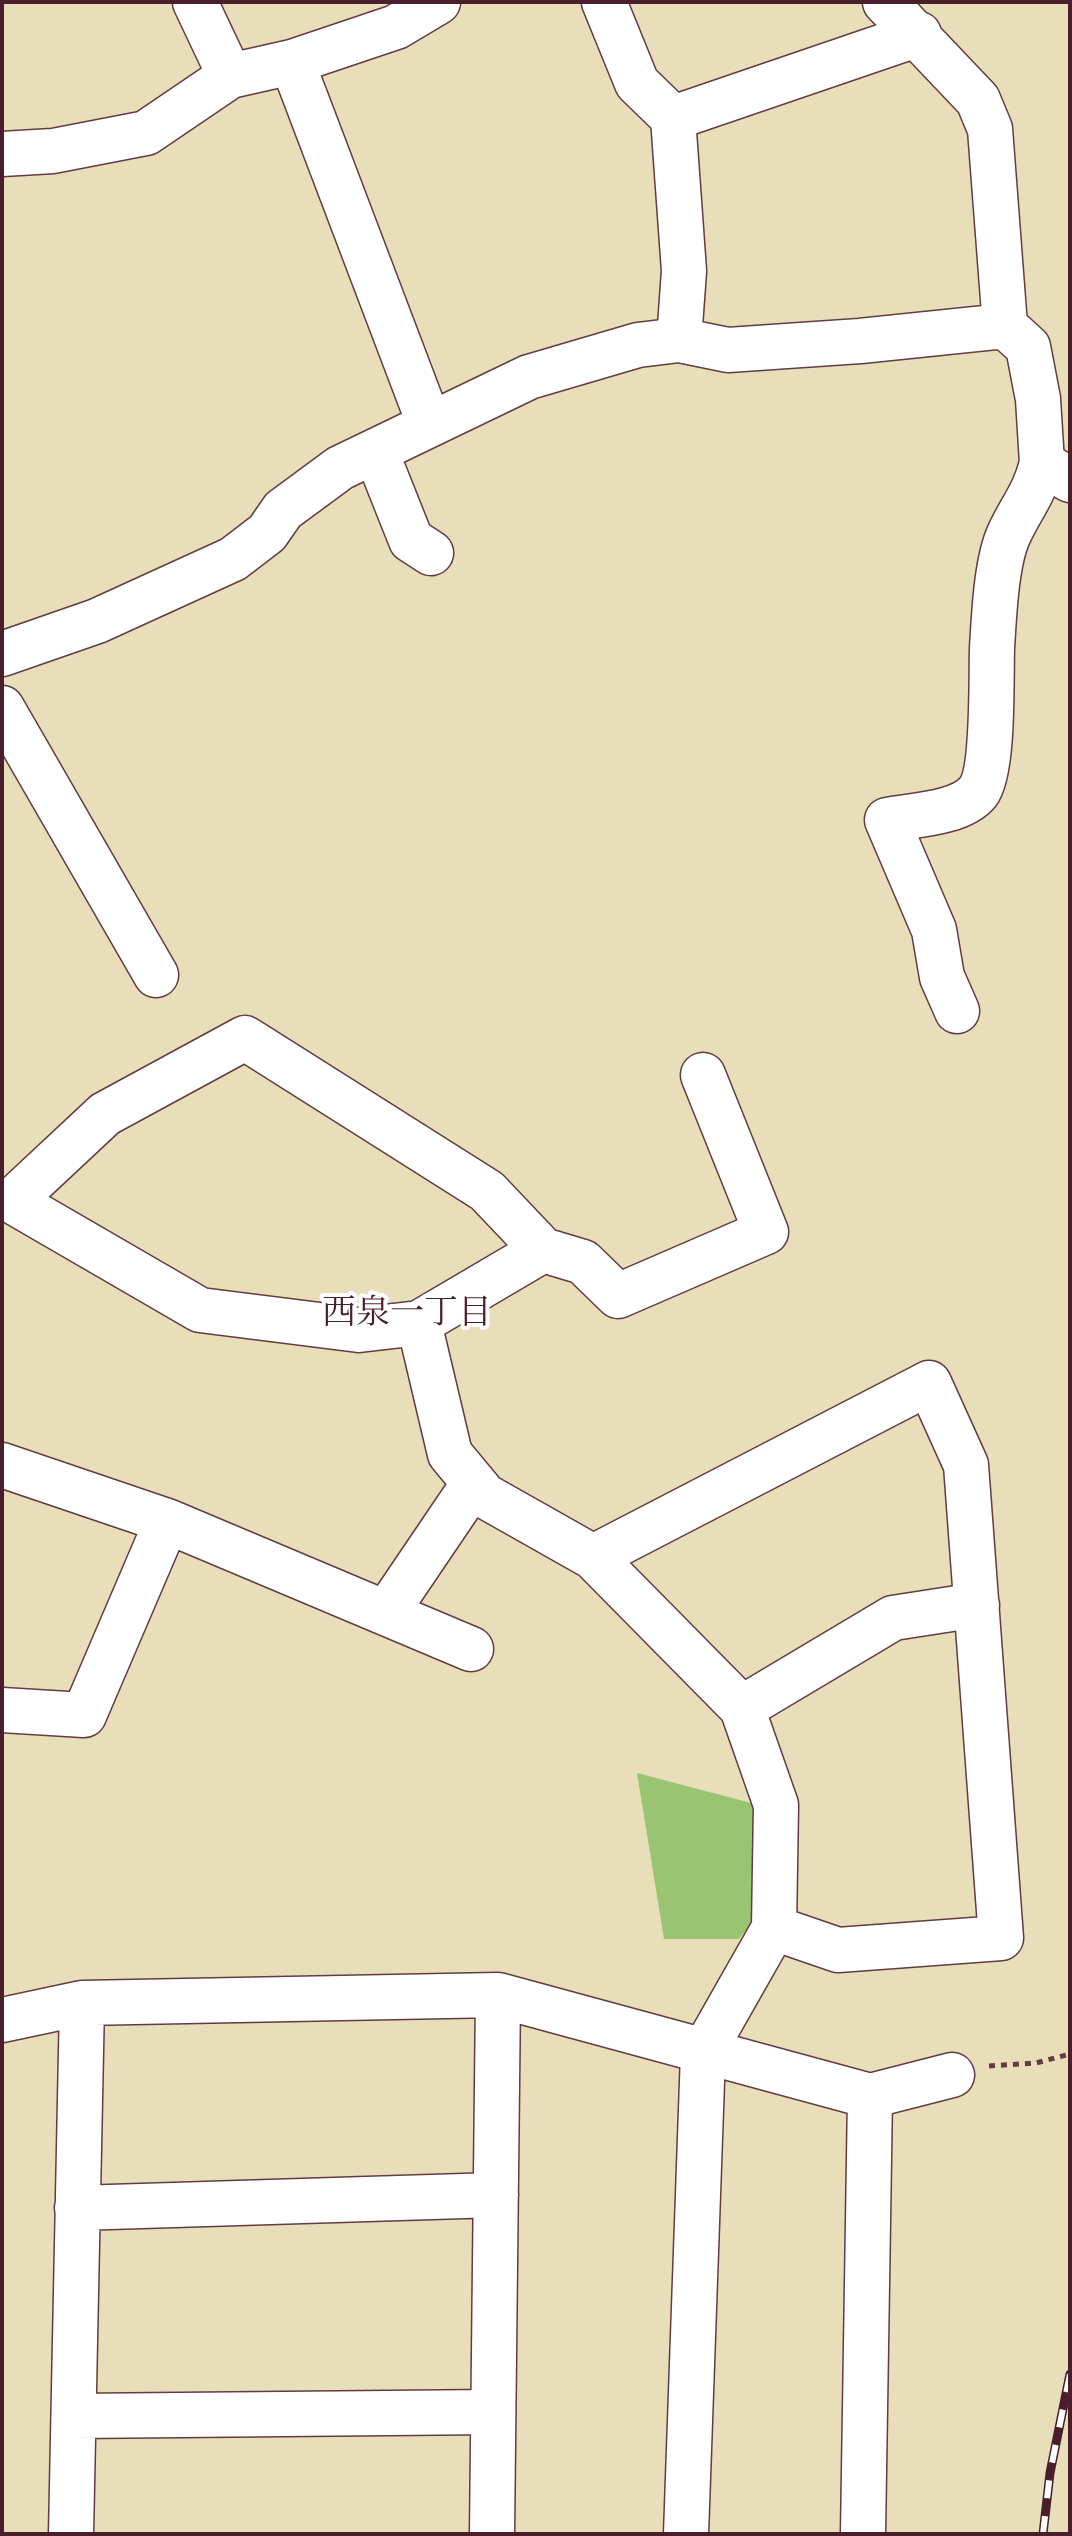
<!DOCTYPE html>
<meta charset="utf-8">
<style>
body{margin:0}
#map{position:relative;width:1072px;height:2536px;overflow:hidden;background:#e9deba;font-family:"IM FELL English",serif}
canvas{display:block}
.frame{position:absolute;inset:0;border:4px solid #4a1f2b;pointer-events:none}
</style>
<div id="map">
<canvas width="1072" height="2536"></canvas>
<div class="frame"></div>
</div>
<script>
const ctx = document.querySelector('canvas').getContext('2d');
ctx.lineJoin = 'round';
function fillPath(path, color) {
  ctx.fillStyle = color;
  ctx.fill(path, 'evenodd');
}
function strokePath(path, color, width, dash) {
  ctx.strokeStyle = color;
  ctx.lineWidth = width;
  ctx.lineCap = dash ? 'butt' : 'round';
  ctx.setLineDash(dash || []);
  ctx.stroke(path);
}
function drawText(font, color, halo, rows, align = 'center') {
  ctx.font = font + ' "IM FELL English","Noto Serif JP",serif';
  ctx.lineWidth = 8;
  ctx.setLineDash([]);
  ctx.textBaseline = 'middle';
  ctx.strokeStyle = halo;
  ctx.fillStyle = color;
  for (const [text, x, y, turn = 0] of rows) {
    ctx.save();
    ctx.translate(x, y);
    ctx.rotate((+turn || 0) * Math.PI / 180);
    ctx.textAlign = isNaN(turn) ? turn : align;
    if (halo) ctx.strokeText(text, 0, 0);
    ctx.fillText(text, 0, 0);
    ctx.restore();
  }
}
fillPath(new Path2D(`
 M 637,1773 L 755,1804 L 755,1918 L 739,1939 L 664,1939 Z`), '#99c471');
const minor = new Path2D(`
 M 195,2 L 230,76
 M 604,2 L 637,83 L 673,118
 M 885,2 L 978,100 L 990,129 L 1005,326 L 1028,347 L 1038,399 L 1042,463 L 1070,480
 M 292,62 L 429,423
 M 2,154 L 53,151 L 146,133 L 230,76 L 292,62 L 396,27 L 438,2
 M 679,340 L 684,271 L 673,118 L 919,34
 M 376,452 L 411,540 L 431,553
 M 2,654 L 97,621 L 233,559 L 267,533 L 283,510 L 340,468 L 529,377 L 638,345 L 679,340 L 728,350 L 860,341 L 1005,326
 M 2,708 L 156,975
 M 957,1011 L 942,977 L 934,930 L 887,820 C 913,815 960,814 978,792 C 994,771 991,678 992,648 C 994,617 996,562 1009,534 C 1022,506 1034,495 1042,463
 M 419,1323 L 543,1250
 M 2,1465 L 167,1521
 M 593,1557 L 929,1383 L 966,1465 L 1001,1938 L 838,1950 L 774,1928
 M 386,1613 L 474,1483
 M 742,1708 L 893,1618 L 977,1605
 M 2,1710 L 84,1715 L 167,1521 L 471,1649
 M 2,2020 L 82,2003 L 498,1995 L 870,2096 L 952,2075
 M 77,2208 L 496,2195
 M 76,2416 L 492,2412
 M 71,2534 L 82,2003
 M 492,2534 L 498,1995
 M 686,2534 L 703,2053 L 774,1928 L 776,1805 L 742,1708 L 593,1557 L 485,1496 L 450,1454 L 419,1323 L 359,1330 L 200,1310 L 12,1201 L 105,1114 L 245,1038 L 487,1191 L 543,1250 L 583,1262 L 618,1296 L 766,1232 L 703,1075
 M 863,2534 L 870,2096`);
strokePath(minor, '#623c40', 47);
strokePath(new Path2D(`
 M 989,2066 L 1036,2063 L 1070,2054`), '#623c40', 5, [6, 6]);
strokePath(minor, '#fff', 44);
const rail = new Path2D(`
 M 1043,2534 L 1050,2473 L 1070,2374`);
strokePath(rail, '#4a1f2b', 9);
strokePath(rail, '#fff', 6, [18]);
drawText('34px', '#4a1f2b', '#fff', [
 ["西泉一丁目",407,1316]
]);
</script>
